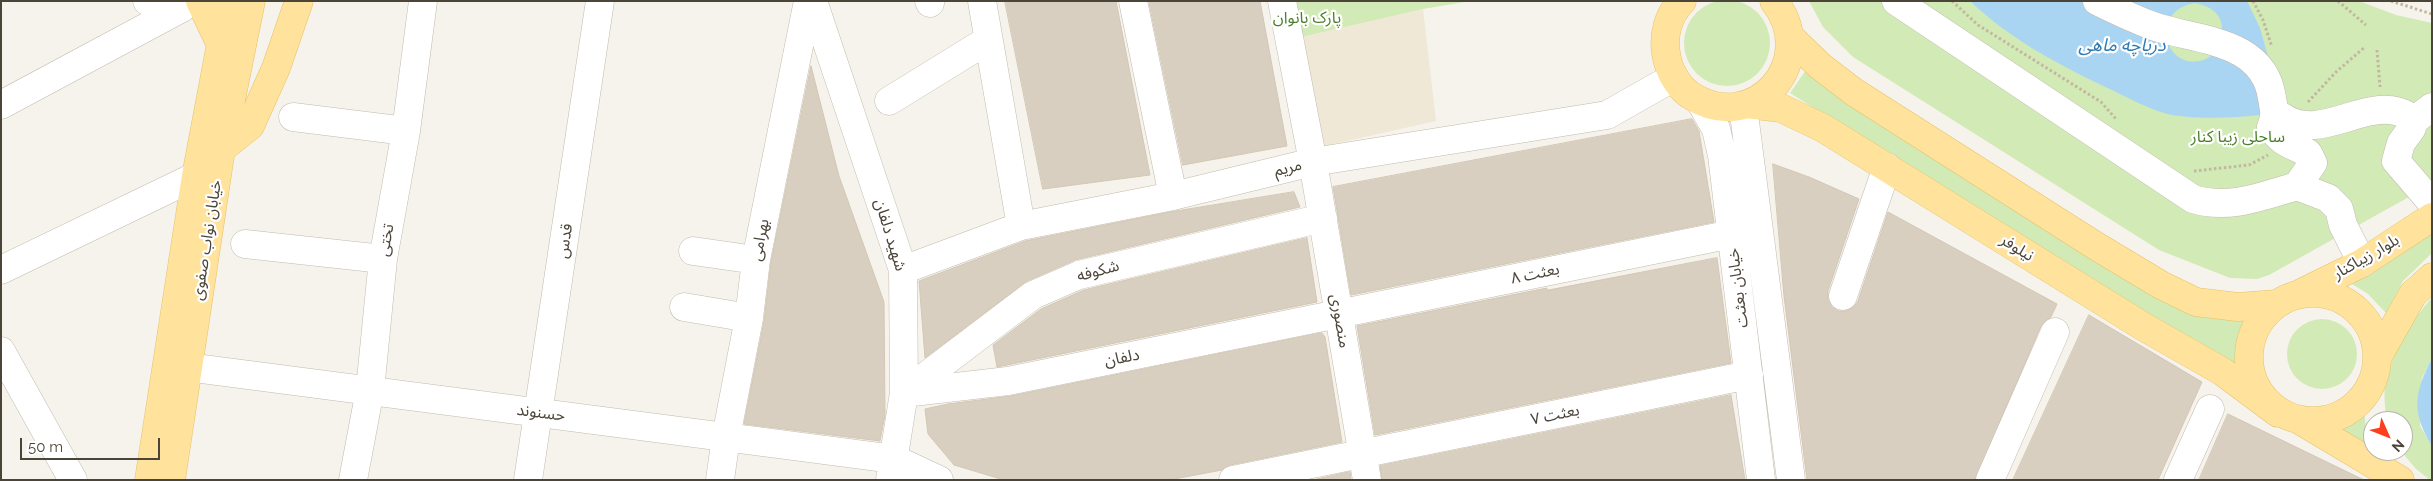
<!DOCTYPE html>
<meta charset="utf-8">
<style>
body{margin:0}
#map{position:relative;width:2433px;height:481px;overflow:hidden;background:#f6f3ec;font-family:Raleway,sans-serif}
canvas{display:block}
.frame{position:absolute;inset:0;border:2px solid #4b4439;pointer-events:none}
.north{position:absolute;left:2363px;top:411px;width:50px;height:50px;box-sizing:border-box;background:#fff;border:1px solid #b7b4b0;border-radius:50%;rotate:134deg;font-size:14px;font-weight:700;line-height:20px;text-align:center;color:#4b4439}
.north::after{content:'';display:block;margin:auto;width:18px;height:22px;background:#fc3f1d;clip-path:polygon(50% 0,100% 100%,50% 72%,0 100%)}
.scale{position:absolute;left:20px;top:438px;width:140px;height:22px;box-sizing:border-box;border:2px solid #4b4439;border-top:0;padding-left:6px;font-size:15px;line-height:18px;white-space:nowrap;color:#4b4439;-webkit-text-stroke:4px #fff;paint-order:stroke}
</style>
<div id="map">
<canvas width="2433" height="481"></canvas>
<div class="frame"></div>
<div class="north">N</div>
<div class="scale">50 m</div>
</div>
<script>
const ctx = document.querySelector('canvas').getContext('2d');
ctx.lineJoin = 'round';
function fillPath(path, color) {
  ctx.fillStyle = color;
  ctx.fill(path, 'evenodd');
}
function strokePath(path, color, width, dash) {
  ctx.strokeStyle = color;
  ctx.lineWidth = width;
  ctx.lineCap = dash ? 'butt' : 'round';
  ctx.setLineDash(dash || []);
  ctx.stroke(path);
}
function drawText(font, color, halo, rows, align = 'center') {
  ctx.font = font + ' Raleway,"Noto Sans Arabic",sans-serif';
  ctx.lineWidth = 4.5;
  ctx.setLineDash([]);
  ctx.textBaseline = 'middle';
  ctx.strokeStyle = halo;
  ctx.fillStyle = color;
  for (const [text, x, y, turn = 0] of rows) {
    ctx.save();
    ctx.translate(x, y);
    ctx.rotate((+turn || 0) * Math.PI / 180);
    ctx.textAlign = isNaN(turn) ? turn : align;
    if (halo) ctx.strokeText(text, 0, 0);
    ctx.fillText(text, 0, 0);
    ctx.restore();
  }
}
fillPath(new Path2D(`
 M 1423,9 L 1436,121 L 1320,147 L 1293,39 Z`), '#efe8d6');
fillPath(new Path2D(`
 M1684 43a43 43 0 1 1 86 0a43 43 0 1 1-86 0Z
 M 1286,1 L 1471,1 L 1423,9 L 1293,39 Z
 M 1809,1 L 2359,1 L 2396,15 L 2432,23 L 2432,186 L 2416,193 L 2269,275 L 2257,279 L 2230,278 L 2159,250 L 1853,57 L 1823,27 Z
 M 1806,70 L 2211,316 L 2255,321 L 2245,338 L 2243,369 L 2169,331 L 1790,93 Z
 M 2432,234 L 2432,253 L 2403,281 L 2386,313 L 2368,294 L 2352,284 Z
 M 2432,298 L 2432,358 L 2422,378 L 2420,426 L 2432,446 L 2432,480 L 2430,480 L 2416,469 L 2401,451 L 2403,421 L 2387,421 C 2385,407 2383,393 2386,379 C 2393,353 2414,316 2432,298 Z
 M2287 354a35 35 0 1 1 70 0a35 35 0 1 1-70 0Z
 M 2364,408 L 2366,430 L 2373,444 L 2373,451 L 2379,451 L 2401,476 L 2331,427 L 2343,424 Z`), '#d2eab5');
fillPath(new Path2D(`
 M 1970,1 L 2247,1 L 2260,28 L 2276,85 L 2271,113 C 2246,118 2192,120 2168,114 C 2149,109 2130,99 2112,90 C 2061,66 2011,40 1970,1 ZM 2195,3 C 2221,8 2228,25 2217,48 C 2215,54 2209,58 2203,60 C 2164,72 2149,10 2195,3 Z
 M 2432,358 L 2432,446 C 2411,411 2414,394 2432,358 Z`), '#a9d4f2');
const building = new Path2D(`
 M 1005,1 L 1116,1 L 1150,175 L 1043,189 Z
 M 1149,1 L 1260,1 L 1287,146 L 1183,165 Z
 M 811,66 L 839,176 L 884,302 L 885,415 L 880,441 L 744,424 L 764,321 L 771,262 Z
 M 1692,119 L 1699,131 L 1714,222 L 1351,295 L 1333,187 Z
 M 1773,164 L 1809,177 L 1859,199 L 1828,291 L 1828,299 L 1832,307 L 1838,311 L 1846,311 L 1854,307 L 1858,301 L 1888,212 L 2057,304 L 2051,317 L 2041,326 L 1975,480 L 1807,480 L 1784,296 Z
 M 1294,192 L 1300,207 L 1075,260 L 1027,281 L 925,358 L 919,281 L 1025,241 L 1170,212 Z
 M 1307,238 L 1317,302 L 997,367 L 993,345 L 1041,309 L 1084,290 Z
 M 1717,258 L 1731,363 L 1375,435 L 1357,326 L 1547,288 L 1547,290 Z
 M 2089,315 L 2202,382 L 2158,480 L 2013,480 Z
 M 1322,333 L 1325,337 L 1342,442 L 1230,465 L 1222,470 L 1169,480 L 1004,480 L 954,465 L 928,434 L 925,409 L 948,404 L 1011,396 Z
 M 1731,395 L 1745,480 L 1382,480 L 1380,466 Z
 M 2228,414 L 2364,480 L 2199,480 Z
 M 1350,472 L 1351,480 L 1313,480 Z`);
fillPath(building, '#d8cfc1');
strokePath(building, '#d3c7b4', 1);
const minor = new Path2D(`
 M 147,1 L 182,8
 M 813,1 L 903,270 L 904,393 L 890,480
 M 929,1 L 930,3
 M 982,1 L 1021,226
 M 1133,1 L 1173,196
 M 1282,1 L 1313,162 L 1367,480
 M 1896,1 L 2193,199 C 2229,210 2263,196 2297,186
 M 2097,1 C 2115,10 2134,19 2153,26 C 2196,41 2264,39 2272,98 C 2274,109 2276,117 2271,127 C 2280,143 2293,145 2308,153 L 2313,163 L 2297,186 L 2328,198 L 2339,209 L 2343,225 L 2362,263
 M 889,101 L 988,40
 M 1700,101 L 1716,129 L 1722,155 L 1761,480
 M 1,105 L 182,8
 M 1743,106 L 1791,480
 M 293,117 L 406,131
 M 2276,118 L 2281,116 C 2322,146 2369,91 2410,117 L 2412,128 L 2401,143 L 2396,161 L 2432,203
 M 2412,122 L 2432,107
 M 245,244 L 383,259
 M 693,251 L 756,260
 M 1,270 L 196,176
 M 903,270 L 1021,226 L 1173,196 L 1313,162 L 1607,115 L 1674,77
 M 1843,296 L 1887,167
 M 684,307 L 749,318
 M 1,351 L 73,480
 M 187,367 L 894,459 L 939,480
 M 905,392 L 1033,295 L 1079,275 L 1323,218
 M 904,393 L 1008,381 L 1732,234
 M 353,480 L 370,390 L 383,259 L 406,131 L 423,1
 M 528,480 L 600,1
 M 720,480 L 726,437 L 749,318 L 756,260 L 808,1
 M 1233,480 L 1749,375
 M 1990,480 L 2055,332
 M 2178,480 L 2210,409`);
const major = new Path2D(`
 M 200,1 L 221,45
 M 1682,1 C 1668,15 1663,35 1666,53 C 1668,69 1677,86 1690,95 C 1754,137 1821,61 1774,1
 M 1790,37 L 1820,66 L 1854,92 L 2096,246 L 2161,285 L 2196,302 L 2238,307 L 2276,304
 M 1747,104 L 1781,108 L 1823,128 L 2144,327 L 2223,372 L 2278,413
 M 221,149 L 250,126 L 276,68 L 299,1
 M2249 357a64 64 0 1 1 128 0a64 64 0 1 1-128 0Z
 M 2301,293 L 2362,263 L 2432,217
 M 2378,356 L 2413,294 L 2432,277
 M 2301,421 L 2400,480
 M 149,480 L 196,176 L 229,1
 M 171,480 L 221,149 L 251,1`);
strokePath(minor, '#c2bbae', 29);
strokePath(major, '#e6c16a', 29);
strokePath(new Path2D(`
 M 1952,1 L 1978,25 L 2101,102 L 2116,119
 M 2253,1 L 2263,20 L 2272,47
 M 2338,1 L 2366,25
 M 2391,1 L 2432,14
 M 2377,50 L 2380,87
 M 2308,102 L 2336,72 L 2365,47
 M 2194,171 L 2249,165 L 2268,155`), '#c4b79f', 3, [2.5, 2.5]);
strokePath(minor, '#fff', 28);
strokePath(major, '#ffe39c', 28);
drawText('16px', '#4a7f2a', '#fff', [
 ["پارک بانوان",1307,18],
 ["ساحلی زیبا کنار",2238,137]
]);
drawText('16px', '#4b4439', '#fff', [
 ["مریم",1288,168,-14],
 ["شهید دلفان",890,235,73],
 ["خیابان نواب صفوی",207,240,-81],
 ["تختی",386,240,-80],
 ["بهرامی",760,240,-79],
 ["قدس",565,241,-82],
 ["نیلوفر",2017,248,32],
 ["بلوار زیباکنار",2366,257,-30],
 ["شکوفه",1098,271,-15],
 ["بعثت ۸",1535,274,-12],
 ["خیابان بعثت",1738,288,-97],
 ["منصوری",1340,321,80],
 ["دلفان",1122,358,-11],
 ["حسنوند",541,413,7],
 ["بعثت ۷",1555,415,-12]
]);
drawText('italic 18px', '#2e7ab2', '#fff', [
 ["دریاچه ماهی",2122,46]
]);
</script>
